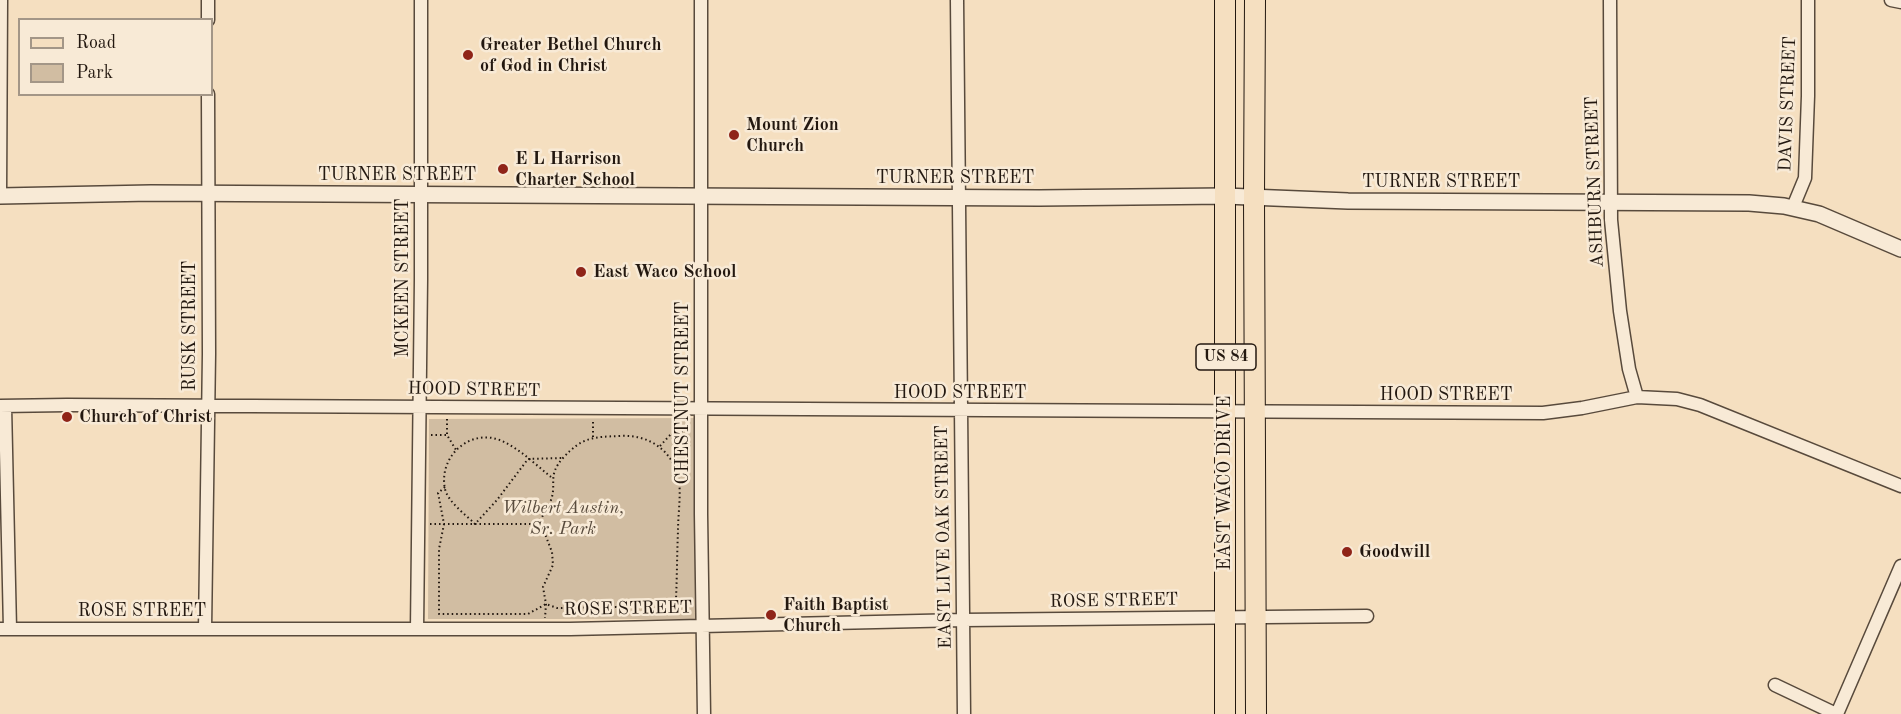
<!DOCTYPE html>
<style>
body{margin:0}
#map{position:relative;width:1901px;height:714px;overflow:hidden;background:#f5dfc0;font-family:"Old Standard TT",serif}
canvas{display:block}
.legend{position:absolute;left:18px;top:18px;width:195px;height:78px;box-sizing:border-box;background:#f8ead6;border:2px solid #a39687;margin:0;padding:8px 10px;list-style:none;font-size:18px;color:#231810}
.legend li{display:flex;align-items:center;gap:12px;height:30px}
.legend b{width:30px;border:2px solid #a39687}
</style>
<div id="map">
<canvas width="1901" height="714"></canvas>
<ul class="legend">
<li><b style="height:8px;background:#f5dfc0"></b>Road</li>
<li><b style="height:16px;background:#d1bda2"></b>Park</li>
</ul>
</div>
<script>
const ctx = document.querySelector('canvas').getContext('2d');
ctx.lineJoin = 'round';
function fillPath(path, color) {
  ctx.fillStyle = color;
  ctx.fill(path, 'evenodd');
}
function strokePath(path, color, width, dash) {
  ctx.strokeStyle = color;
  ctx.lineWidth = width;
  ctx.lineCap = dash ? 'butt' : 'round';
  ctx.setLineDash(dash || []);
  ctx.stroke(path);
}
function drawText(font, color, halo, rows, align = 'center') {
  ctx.font = font + ' "Old Standard TT",serif';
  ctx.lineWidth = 5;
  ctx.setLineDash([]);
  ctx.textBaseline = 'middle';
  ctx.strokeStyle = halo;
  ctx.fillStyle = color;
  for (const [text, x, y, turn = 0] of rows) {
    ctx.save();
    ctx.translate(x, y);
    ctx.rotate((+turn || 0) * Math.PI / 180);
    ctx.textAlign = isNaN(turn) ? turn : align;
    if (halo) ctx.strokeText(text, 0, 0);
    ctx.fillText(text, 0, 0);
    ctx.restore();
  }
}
fillPath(new Path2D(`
 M 698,418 L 697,619 L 428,619 L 429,419 Z`), '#d1bda2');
const minor = new Path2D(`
 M 701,0 L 701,514 L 704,714
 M 957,0 L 964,714
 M 1610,0 L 1611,220 L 1620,311 L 1629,369 L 1637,397
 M 1891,0 L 1901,2
 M 208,20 L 208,0
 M 0,196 L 1,0
 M 1793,207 L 1805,178 L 1808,96 L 1808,0
 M 0,406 L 67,405 L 1543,413 L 1582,408 L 1637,397 L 1677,399 L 1700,405 L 1901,486
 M 5,406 L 10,629
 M 0,629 L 570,629 L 963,620 L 1367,616
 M 205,629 L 209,354 L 208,94
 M 417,629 L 421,279 L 421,0
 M 1775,685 L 1836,714
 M 1837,714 L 1901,566`);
const tertiary = new Path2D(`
 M 0,196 L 151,193 L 1039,198 L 1225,196 L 1348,201 L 1749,203 L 1784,206 L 1819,214 L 1901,249`);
const primary = new Path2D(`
 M 1225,0 L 1225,714
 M 1255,0 L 1254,197 L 1256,714`);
strokePath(minor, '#584a3c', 15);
strokePath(tertiary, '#584a3c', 18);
strokePath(primary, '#231810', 22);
strokePath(new Path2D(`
 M 447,419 L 447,435 L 456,450
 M 593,422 L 593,437
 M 431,435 L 447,435
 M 660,446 L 671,434 L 687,430
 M 551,477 C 536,465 520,449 502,441 C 471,427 438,456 445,489 C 448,502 465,514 475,524 L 497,500 L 528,459 L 564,458
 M 445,487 L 438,493 L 444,524 L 439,549 L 439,614 L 528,614 L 546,604 L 557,608 L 667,606 L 676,599 L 690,599
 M 430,524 L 537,524 L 545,534 L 552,552 L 553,565 L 543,587 L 546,604 L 545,618
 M 537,524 C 542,517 548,509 551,500 C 557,483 547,476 563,458 C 582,437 593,437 620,436 C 649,434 674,451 679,481 C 681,496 678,515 678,531 C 677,554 677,577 676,599`), '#231810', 2, [1.5, 3]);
strokePath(minor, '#f8ead6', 12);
strokePath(tertiary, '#f8ead6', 15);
strokePath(primary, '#f5dfc0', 20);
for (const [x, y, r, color] of [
 [468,55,6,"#8f2418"],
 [734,135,6,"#8f2418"],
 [503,169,6,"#8f2418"],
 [581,272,6,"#8f2418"],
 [67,417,6,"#8f2418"],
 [1347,552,6,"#8f2418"],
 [771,615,6,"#8f2418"]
]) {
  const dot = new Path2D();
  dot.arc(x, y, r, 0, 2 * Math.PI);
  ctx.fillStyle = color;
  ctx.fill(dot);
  strokePath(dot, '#f8ead6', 2);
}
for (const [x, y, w] of [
 [1226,357,60]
]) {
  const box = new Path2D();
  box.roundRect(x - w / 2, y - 13, w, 26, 4.5);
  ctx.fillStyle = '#f8ead6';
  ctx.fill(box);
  strokePath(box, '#231810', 1.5);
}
drawText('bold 16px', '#231810', null, [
 ["US 84",1226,357]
]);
drawText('bold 18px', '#231810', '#f8ead6', [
 ["Greater Bethel Church",480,45],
 ["of God in Christ",480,66],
 ["Mount Zion",746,125],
 ["Church",746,146],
 ["E L Harrison",515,159],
 ["Charter School",515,180],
 ["East Waco School",593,272],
 ["Church of Christ",79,417],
 ["Goodwill",1359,552],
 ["Faith Baptist",783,605],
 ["Church",783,626]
], 'left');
drawText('18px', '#231810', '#f8ead6', [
 ["DAVIS STREET",1788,104,-88],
 ["TURNER STREET",397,175],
 ["TURNER STREET",955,178],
 ["TURNER STREET",1441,182],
 ["ASHBURN STREET",1595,182,-92],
 ["MCKEEN STREET",403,278,-90],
 ["RUSK STREET",190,326,-90],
 ["HOOD STREET",474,390,1],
 ["CHESTNUT STREET",683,393,-90],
 ["HOOD STREET",960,393],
 ["HOOD STREET",1446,395],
 ["EAST WACO DRIVE",1225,483,-90],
 ["EAST LIVE OAK STREET",944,537,-91],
 ["ROSE STREET",1114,601,-1],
 ["ROSE STREET",628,609,-1],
 ["ROSE STREET",142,611]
]);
drawText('italic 18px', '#574a3c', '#f8ead6', [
 ["Wilbert Austin,",563,508],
 ["Sr. Park",563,529]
]);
</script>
